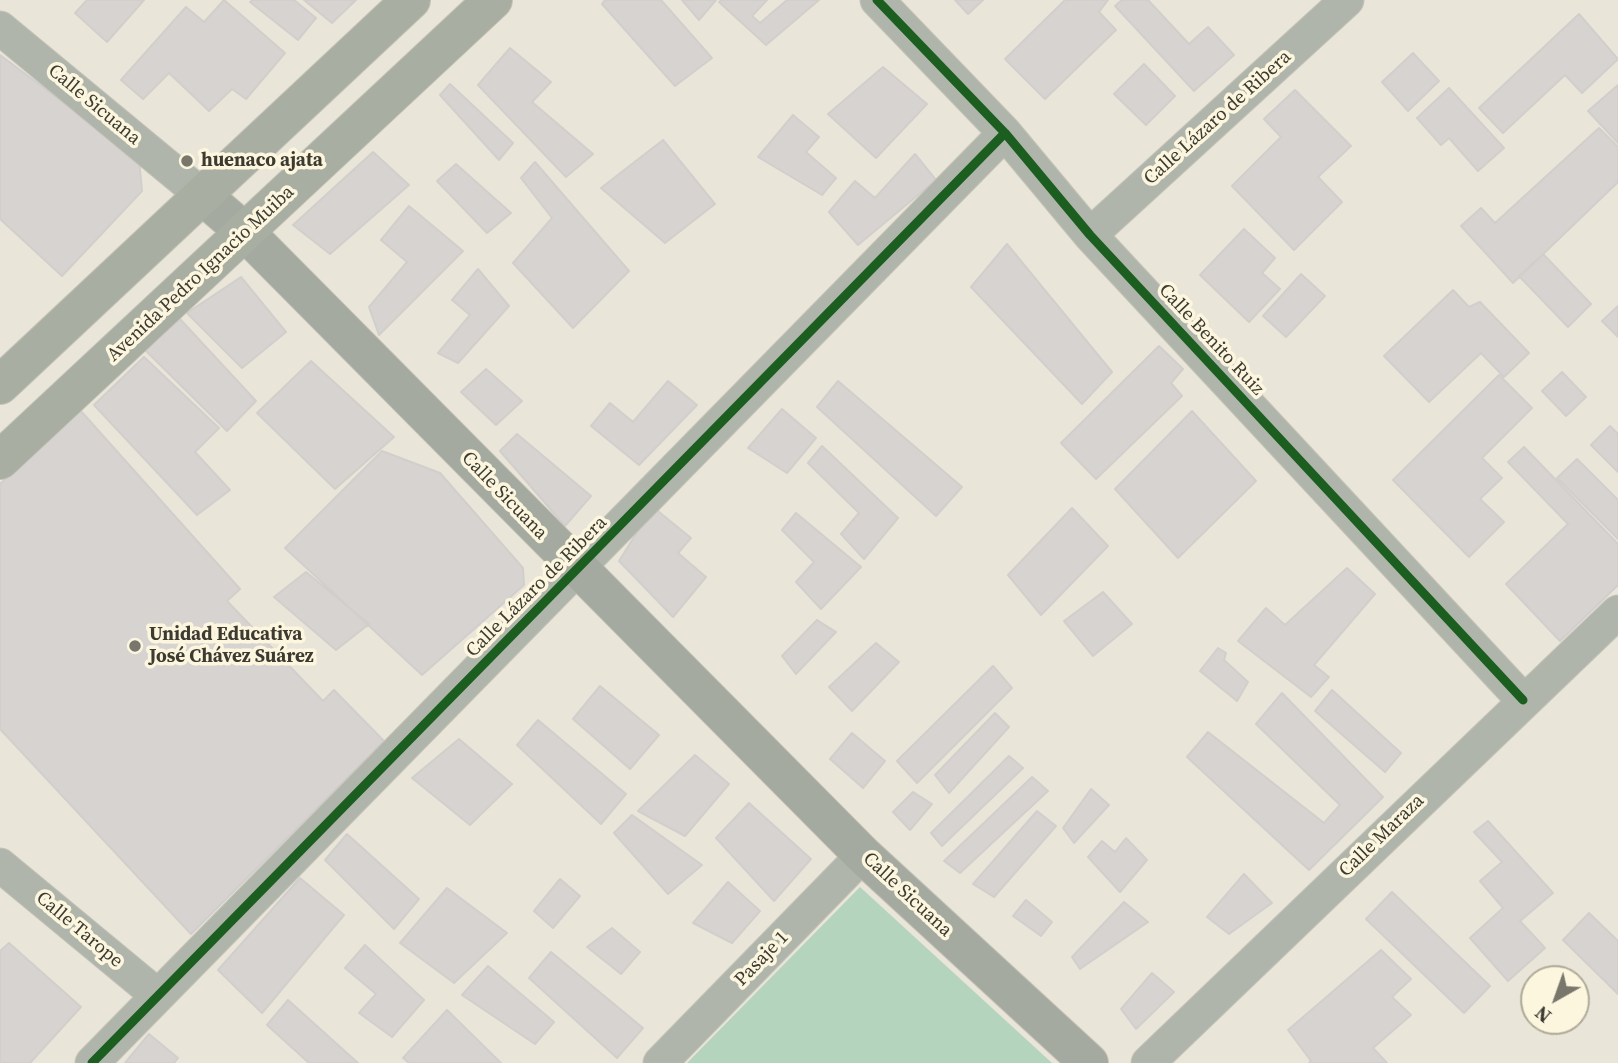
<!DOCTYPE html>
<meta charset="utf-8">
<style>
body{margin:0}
#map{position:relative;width:1618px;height:1063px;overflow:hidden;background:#e9e5d8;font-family:"Source Serif 4",serif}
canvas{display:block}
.north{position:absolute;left:1520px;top:965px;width:70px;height:70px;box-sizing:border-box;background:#fcf6df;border:2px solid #afab99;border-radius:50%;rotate:220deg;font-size:19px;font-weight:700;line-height:28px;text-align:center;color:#3c3a31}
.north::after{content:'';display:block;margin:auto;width:24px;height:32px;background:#79766b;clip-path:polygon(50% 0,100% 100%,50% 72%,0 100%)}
</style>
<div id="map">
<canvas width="1618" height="1063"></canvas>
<div class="north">N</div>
</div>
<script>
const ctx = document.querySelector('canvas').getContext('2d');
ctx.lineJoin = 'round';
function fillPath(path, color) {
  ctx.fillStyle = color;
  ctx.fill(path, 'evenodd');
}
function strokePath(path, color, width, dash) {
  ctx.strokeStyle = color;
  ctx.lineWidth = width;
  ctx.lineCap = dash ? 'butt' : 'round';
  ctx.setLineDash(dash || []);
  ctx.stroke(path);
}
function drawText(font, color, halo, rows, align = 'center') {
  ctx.font = font + ' "Source Serif 4",serif';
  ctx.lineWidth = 7;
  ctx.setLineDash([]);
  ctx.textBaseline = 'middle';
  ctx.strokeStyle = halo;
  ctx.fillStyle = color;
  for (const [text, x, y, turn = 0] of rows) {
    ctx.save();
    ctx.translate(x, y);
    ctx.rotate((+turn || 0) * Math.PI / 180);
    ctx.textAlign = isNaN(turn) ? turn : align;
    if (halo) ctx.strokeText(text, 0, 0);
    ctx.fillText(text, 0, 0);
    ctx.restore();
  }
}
fillPath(new Path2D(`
 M 860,887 L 1052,1063 L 687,1063 Z`), '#b4d4be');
const building = new Path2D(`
 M 87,0 L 144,0 L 107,42 L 75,13 Z
 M 224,0 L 285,53 L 246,99 L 232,89 L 209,111 L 169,73 L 143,99 L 121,80 L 186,7 L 204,22 Z
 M 253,0 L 294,0 L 316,18 L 298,40 L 250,2 Z
 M 304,0 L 356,0 L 332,23 Z
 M 605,0 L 661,0 L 712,58 L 675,86 L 602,4 Z
 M 682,0 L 716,0 L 699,20 Z
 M 722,0 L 767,0 L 752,16 L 760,23 L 787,0 L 819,0 L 766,45 L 719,2 Z
 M 955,0 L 983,0 L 968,14 Z
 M 1065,0 L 1108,0 L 1099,12 L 1116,30 L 1045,99 L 1005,59 Z
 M 1122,0 L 1148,0 L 1189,44 L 1208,27 L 1234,55 L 1194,91 L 1115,6 Z
 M 1579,14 L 1618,59 L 1582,93 L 1565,75 L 1503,133 L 1479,108 Z
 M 510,48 L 551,82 L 532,102 L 593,154 L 566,177 L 478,85 Z
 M 1413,53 L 1439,81 L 1408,111 L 1382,82 Z
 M 0,55 L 139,159 L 142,191 L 62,276 L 0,219 Z
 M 1144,64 L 1175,96 L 1146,125 L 1114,94 Z
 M 883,67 L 927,104 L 876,158 L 828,114 Z
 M 450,84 L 513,143 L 499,160 L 440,95 Z
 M 1618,85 L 1618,143 L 1588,111 Z
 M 1449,88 L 1504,148 L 1478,171 L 1449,138 L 1441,145 L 1417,118 Z
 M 1295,90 L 1351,146 L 1318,177 L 1342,202 L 1294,250 L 1232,186 L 1281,137 L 1264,119 Z
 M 793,115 L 819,137 L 806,152 L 836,178 L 822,195 L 758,157 Z
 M 1599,128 L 1618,147 L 1618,182 L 1513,283 L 1461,226 L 1481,208 L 1495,223 Z
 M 663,140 L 715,204 L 665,243 L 601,188 Z
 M 373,152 L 409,185 L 330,254 L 293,225 Z
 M 915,154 L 936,180 L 858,245 L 829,212 L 855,181 L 875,198 Z
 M 535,162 L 629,271 L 573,328 L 513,263 L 552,218 L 521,178 Z
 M 456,164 L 511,213 L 487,233 L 437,181 Z
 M 409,206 L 463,251 L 379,335 L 369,307 L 407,262 L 381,240 Z
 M 1244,229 L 1275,258 L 1262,273 L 1280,289 L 1249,322 L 1200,275 Z
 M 1007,244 L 1112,372 L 1082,404 L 971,287 Z
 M 1543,254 L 1591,304 L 1568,327 L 1519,276 Z
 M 478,269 L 509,306 L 458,363 L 438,353 L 470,315 L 452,300 Z
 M 1301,274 L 1325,296 L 1286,337 L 1263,316 Z
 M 241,277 L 286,332 L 242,368 L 187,313 Z
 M 1453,290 L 1469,307 L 1480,302 L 1529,353 L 1504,377 L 1481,353 L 1429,402 L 1384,356 Z
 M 1618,306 L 1618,337 L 1602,321 Z
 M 180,319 L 256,401 L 227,431 L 145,350 Z
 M 1159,346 L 1183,369 L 1171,383 L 1182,396 L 1096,479 L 1061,443 Z
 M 144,357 L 219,428 L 195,452 L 230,490 L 197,515 L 94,405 Z
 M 311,361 L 394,437 L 335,489 L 257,413 Z
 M 486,369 L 522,401 L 496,425 L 461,392 Z
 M 1562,372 L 1586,397 L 1566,416 L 1542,391 Z
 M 1499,375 L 1532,408 L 1482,458 L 1502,478 L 1480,499 L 1504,522 L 1469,557 L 1393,480 Z
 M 668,381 L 697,405 L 639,465 L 591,426 L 610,403 L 633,422 Z
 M 838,381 L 962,487 L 936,516 L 817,407 Z
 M 782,409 L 816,438 L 787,473 L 748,448 Z
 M 80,410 L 240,589 L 227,601 L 323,701 L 334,690 L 384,741 L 191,934 L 0,729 L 0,484 Z
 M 1192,411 L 1256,481 L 1178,558 L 1115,489 Z
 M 1610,426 L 1618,434 L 1618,472 L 1591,445 Z
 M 517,434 L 591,496 L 565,526 L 500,451 Z
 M 822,446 L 898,518 L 864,559 L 841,534 L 859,513 L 808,463 Z
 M 1524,447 L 1618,544 L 1618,585 L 1560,641 L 1506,584 L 1568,524 L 1508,462 Z
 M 382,451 L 440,473 L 523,568 L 524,585 L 422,675 L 285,548 Z
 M 1577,459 L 1618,500 L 1618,539 L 1557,478 Z
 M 653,507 L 691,538 L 678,553 L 706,577 L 673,617 L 619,561 Z
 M 1072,508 L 1108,546 L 1041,615 L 1008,575 Z
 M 796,513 L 861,567 L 821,609 L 796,582 L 814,562 L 782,530 Z
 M 1347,568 L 1375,594 L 1314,665 L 1329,677 L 1311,697 L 1238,641 L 1266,608 L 1285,625 Z
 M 306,572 L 369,624 L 336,650 L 274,597 Z
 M 1103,592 L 1132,624 L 1093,656 L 1064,621 Z
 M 817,620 L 836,632 L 796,674 L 782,656 Z
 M 876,643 L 899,662 L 852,711 L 829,687 Z
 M 1218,648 L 1226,653 L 1224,660 L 1248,682 L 1237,701 L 1200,671 Z
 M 993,666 L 1012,688 L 917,783 L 897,761 Z
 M 600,686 L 659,735 L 630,769 L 573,719 Z
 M 1332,690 L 1401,753 L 1385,772 L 1315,711 Z
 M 1282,693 L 1383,797 L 1309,870 L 1187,757 L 1208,732 L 1324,823 L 1340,805 L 1256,724 Z
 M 995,713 L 1009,727 L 949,793 L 935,775 Z
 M 538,720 L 626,794 L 601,824 L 517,745 Z
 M 852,733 L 885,761 L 863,788 L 830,759 Z
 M 459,739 L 512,784 L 470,825 L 412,778 Z
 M 695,755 L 729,784 L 685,836 L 638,811 Z
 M 1009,756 L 1023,768 L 942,846 L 931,833 Z
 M 1032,777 L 1048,791 L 960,873 L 944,861 Z
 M 1091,789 L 1109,805 L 1074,843 L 1063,828 Z
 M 913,792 L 932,804 L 910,830 L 893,812 Z
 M 749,803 L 811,859 L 774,901 L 716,838 Z
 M 1037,811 L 1056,826 L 994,897 L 973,884 Z
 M 632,815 L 702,865 L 668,894 L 614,833 Z
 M 1488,821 L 1553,893 L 1520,921 L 1545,948 L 1508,981 L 1470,938 L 1503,908 L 1480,881 L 1502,862 L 1474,832 Z
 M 347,834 L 419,899 L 394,929 L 325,860 Z
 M 1126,838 L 1147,860 L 1120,892 L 1088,857 L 1102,841 L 1115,852 Z
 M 1244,874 L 1272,903 L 1229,934 L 1207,917 Z
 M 300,878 L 344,915 L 262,1013 L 218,970 Z
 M 560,879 L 580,896 L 553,928 L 534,911 Z
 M 728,882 L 760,911 L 732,943 L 693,923 Z
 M 447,888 L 507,933 L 454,983 L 400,943 Z
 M 1392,892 L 1490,986 L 1464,1013 L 1366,919 Z
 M 1026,900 L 1052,922 L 1041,936 L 1013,916 Z
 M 1124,902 L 1148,922 L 1080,969 L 1072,957 Z
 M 1589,913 L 1618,941 L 1618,994 L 1563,940 Z
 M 612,928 L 640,952 L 621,974 L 587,947 Z
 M 9,943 L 81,1007 L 30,1063 L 0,1063 L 0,951 Z
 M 365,945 L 424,1000 L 392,1037 L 359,1013 L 376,994 L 345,968 Z
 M 1381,950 L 1411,979 L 1392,997 L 1411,1015 L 1373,1048 L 1387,1063 L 1309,1063 L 1311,1061 L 1288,1030 Z
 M 551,952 L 643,1028 L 617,1058 L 529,978 Z
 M 488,966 L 554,1022 L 535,1044 L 462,995 Z
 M 1152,973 L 1174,992 L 1136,1029 L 1121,1009 Z
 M 288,1000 L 358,1063 L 309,1063 L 267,1025 Z
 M 447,1010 L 501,1063 L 409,1063 L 403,1058 Z
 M 149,1034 L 178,1058 L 174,1063 L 125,1063 Z`);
fillPath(building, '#d6d3d1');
strokePath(building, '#d2cecc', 2);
const minor = new Path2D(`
 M 877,0 L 1005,133 L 1090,235 L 1523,700
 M 0,28 L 203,196
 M 1090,235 L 1347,0
 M 0,865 L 157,995
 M 92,1063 L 1005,133
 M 660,1063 L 863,855
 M 1148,1063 L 1618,612`);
const secondary = new Path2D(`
 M 203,196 L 246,233 L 863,855 L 1089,1063`);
const primary = new Path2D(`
 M 0,385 L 411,0
 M 0,460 L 493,0`);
strokePath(minor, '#c5c2b8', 35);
strokePath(secondary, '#c5c2b8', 40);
strokePath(primary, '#c5c2b8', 40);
strokePath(minor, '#b0b5ac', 33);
strokePath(secondary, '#a5aaa0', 38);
strokePath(primary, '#a8aea2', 38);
strokePath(new Path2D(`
 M 877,0 L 1005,133 L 1090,235 L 1523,700
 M 92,1063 L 1005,133`), '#1b5e20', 9);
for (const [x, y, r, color] of [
 [187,161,7,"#79766b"],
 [135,646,7,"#79766b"]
]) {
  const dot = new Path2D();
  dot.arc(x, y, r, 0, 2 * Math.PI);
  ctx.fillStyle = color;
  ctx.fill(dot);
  strokePath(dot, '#fcf6df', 2.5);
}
drawText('19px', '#3c3a31', '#fcf6df', [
 ["Calle Sicuana",94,105,40],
 ["Calle Lázaro de Ribera",1218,118,-42],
 ["Avenida Pedro Ignacio Muiba",201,274,-43],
 ["Calle Benito Ruiz",1211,340,47],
 ["Calle Sicuana",504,496,46],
 ["Calle Lázaro de Ribera",537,587,-45],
 ["Calle Maraza",1382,836,-44],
 ["Calle Sicuana",907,895,43],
 ["Calle Tarope",79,930,40],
 ["Pasaje 1",762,959,-46]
]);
drawText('bold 19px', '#3c3a31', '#fcf6df', [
 ["huenaco ajata",201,161],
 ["Unidad Educativa",149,635],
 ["José Chávez Suárez",149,657]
], 'left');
</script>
